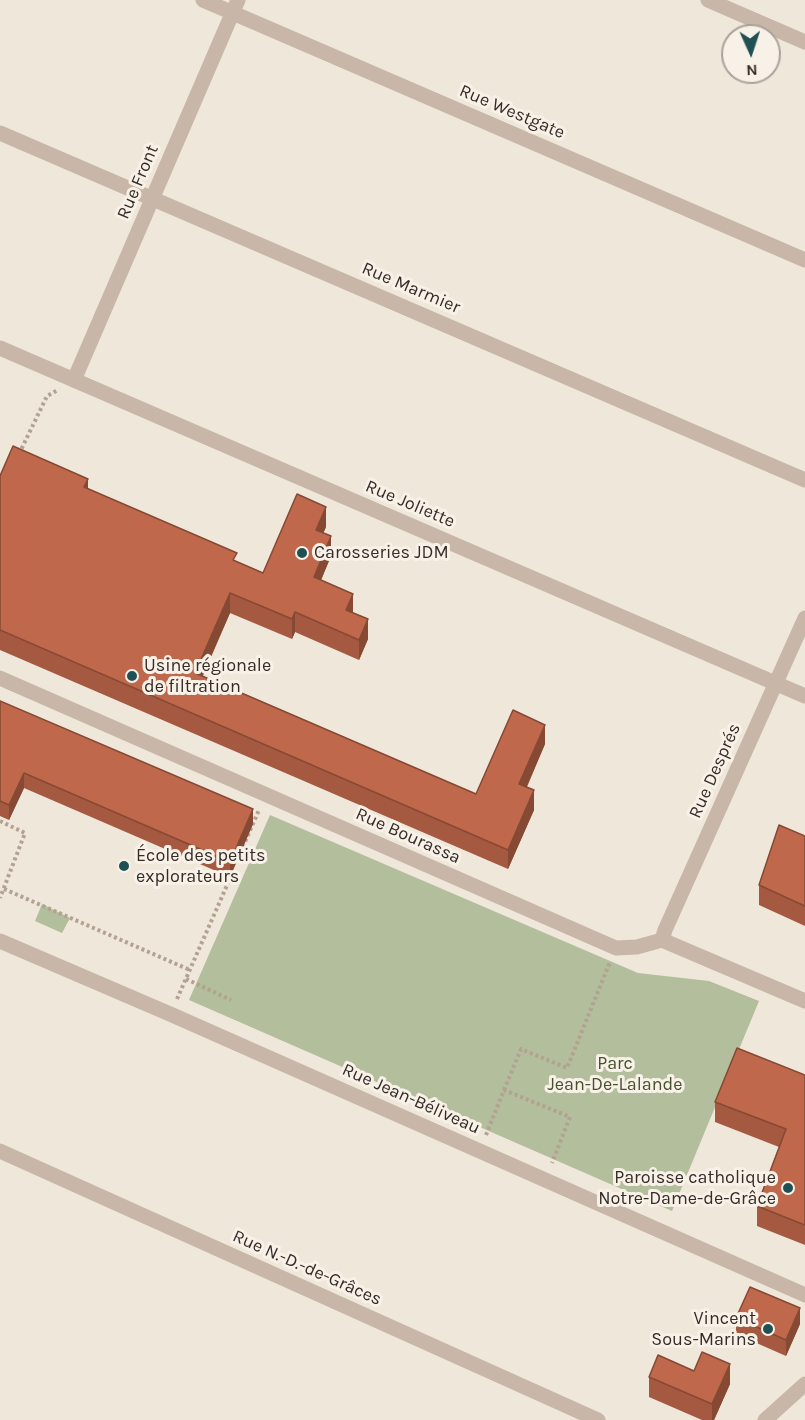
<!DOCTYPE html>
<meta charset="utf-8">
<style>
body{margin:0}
#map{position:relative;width:805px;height:1420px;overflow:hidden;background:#f0e7db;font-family:Karla,sans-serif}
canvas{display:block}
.north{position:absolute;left:721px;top:24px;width:60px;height:60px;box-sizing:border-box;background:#f8f1e7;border:2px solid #aaa29b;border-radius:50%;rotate:177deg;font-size:16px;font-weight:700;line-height:24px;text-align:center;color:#352c28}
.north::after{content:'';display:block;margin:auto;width:21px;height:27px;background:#205054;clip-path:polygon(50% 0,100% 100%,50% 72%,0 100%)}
</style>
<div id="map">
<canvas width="805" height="1420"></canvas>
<div class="north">N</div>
</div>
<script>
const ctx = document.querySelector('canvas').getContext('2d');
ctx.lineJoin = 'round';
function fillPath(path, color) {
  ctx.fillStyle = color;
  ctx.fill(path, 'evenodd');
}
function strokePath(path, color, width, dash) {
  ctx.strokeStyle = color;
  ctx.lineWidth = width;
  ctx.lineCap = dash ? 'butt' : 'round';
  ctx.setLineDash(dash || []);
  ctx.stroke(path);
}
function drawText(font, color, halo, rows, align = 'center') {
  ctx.font = font + ' Karla,sans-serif';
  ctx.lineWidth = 6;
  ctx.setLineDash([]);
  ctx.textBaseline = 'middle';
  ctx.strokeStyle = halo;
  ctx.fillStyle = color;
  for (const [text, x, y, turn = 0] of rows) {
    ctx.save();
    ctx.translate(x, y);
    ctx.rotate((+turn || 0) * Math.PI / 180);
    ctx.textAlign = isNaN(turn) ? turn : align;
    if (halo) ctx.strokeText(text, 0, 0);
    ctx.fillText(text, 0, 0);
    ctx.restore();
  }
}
fillPath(new Path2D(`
 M 270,815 L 638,973 L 709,981 L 759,1001 L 672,1211 L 189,1000 Z
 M 42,904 L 70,918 L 62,933 L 35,921 Z`), '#b2be9c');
strokePath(new Path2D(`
 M 19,454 L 47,396 L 58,390
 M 0,821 L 25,833 L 0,898
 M 238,858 L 259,810
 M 4,889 L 190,970
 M 186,979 L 231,1000
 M 177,999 L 232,874
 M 504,1090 L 521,1049 L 567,1068 L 610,962
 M 486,1135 L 504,1090 L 570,1117 L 552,1163`), '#b3a192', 4, [3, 3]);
strokePath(new Path2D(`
 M 203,0 L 805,260
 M 708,0 L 805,42
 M 0,133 L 805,480
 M 74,380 L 238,0
 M 0,678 L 616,948 L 637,947 L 662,940 L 805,1001
 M 662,940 L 665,930 L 805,618
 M 0,941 L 170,1014 L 805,1295
 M 0,1151 L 598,1420`), '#c8b7a8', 15);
strokePath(new Path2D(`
 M 0,348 L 805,696
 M 765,1420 L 805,1384`), '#c8b7a8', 15);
fillPath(new Path2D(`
 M 0,476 L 88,489 L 237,562 L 263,573 L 326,527 L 323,533 L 331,556 L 321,580 L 353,613 L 368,639 L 359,660 L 295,632 L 292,639 L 230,613 L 203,676 L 476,794 L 545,744 L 527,787 L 534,810 L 508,869 L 0,650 Z
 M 0,701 L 253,824 L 230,877 L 24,788 L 9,820 L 0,816 Z
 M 805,836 L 805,926 L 759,905 L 759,885 Z
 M 805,1075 L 805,1245 L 757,1226 L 757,1206 L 779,1147 L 715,1122 L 715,1102 Z
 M 736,1318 L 800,1324 L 786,1356 L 736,1334 Z
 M 694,1371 L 730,1384 L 714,1420 L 702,1420 L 649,1397 L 649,1377 Z`), '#a45940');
fillPath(new Path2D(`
 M 88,479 L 88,498 L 84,487 Z
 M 326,507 L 326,527 L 316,550 L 316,530 Z
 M 331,536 L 331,556 L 314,597 L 314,577 Z
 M 230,593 L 230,613 L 195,692 L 195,673 Z
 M 353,594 L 353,614 L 346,610 Z
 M 295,612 L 295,632 L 292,639 L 292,619 Z
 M 368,619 L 368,639 L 359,660 L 359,640 Z
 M 545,725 L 545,744 L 519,804 L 519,784 Z
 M 24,773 L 24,788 L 9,820 L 9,805 Z
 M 534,790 L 534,810 L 508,869 L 508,850 Z
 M 253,809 L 253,824 L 230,877 L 230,862 Z
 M 800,1308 L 800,1324 L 786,1356 L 786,1340 Z
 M 730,1364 L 730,1384 L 714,1420 L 712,1420 L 712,1404 Z`), '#864934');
const building = new Path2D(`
 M 13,446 L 88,479 L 84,487 L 237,553 L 233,560 L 263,573 L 297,494 L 326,507 L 316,530 L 331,536 L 314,577 L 353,594 L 346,610 L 368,619 L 359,640 L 295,612 L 292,619 L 230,593 L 195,673 L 476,794 L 513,710 L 545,725 L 519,784 L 534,790 L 508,850 L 0,630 L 0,476 Z
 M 0,701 L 253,809 L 230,862 L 24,773 L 9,805 L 0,801 Z
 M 779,825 L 805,836 L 805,906 L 759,885 Z
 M 737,1048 L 805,1075 L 805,1225 L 757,1206 L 786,1129 L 715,1102 Z
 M 750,1287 L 800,1308 L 786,1340 L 736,1318 Z
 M 702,1352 L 730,1364 L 712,1404 L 649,1377 L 658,1355 L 694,1371 Z`);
fillPath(building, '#bf684b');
strokePath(building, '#864934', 1.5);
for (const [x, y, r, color] of [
 [302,553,6,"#205054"],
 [132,676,6,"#205054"],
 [124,866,6,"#205054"],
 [788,1188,6,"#205054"],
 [768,1329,6,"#205054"]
]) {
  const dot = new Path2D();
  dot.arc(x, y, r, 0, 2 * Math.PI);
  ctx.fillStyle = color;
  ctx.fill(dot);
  strokePath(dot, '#f8f1e7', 2);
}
drawText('18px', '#352c28', '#f8f1e7', [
 ["Rue Westgate",512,112,23],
 ["Rue Front",138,182,-67],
 ["Rue Marmier",411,288,23],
 ["Rue Joliette",410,504,23],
 ["Rue Després",715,771,-66],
 ["Rue Bourassa",408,836,24],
 ["Rue Jean-Béliveau",411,1099,24],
 ["Rue N.-D.-de-Grâces",307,1268,24]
]);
drawText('18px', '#352c28', '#f8f1e7', [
 ["Carosseries JDM",314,553],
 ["Usine régionale",144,666],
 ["de filtration",144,687],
 ["École des petits",136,856],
 ["explorateurs",136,877],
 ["Paroisse catholique",776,1178,"right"],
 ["Notre-Dame-de-Grâce",776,1199,"right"],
 ["Vincent",756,1319,"right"],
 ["Sous-Marins",756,1340,"right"]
], 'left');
drawText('18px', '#44522d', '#f8f1e7', [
 ["Parc",615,1064],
 ["Jean-De-Lalande",615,1085]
]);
</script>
